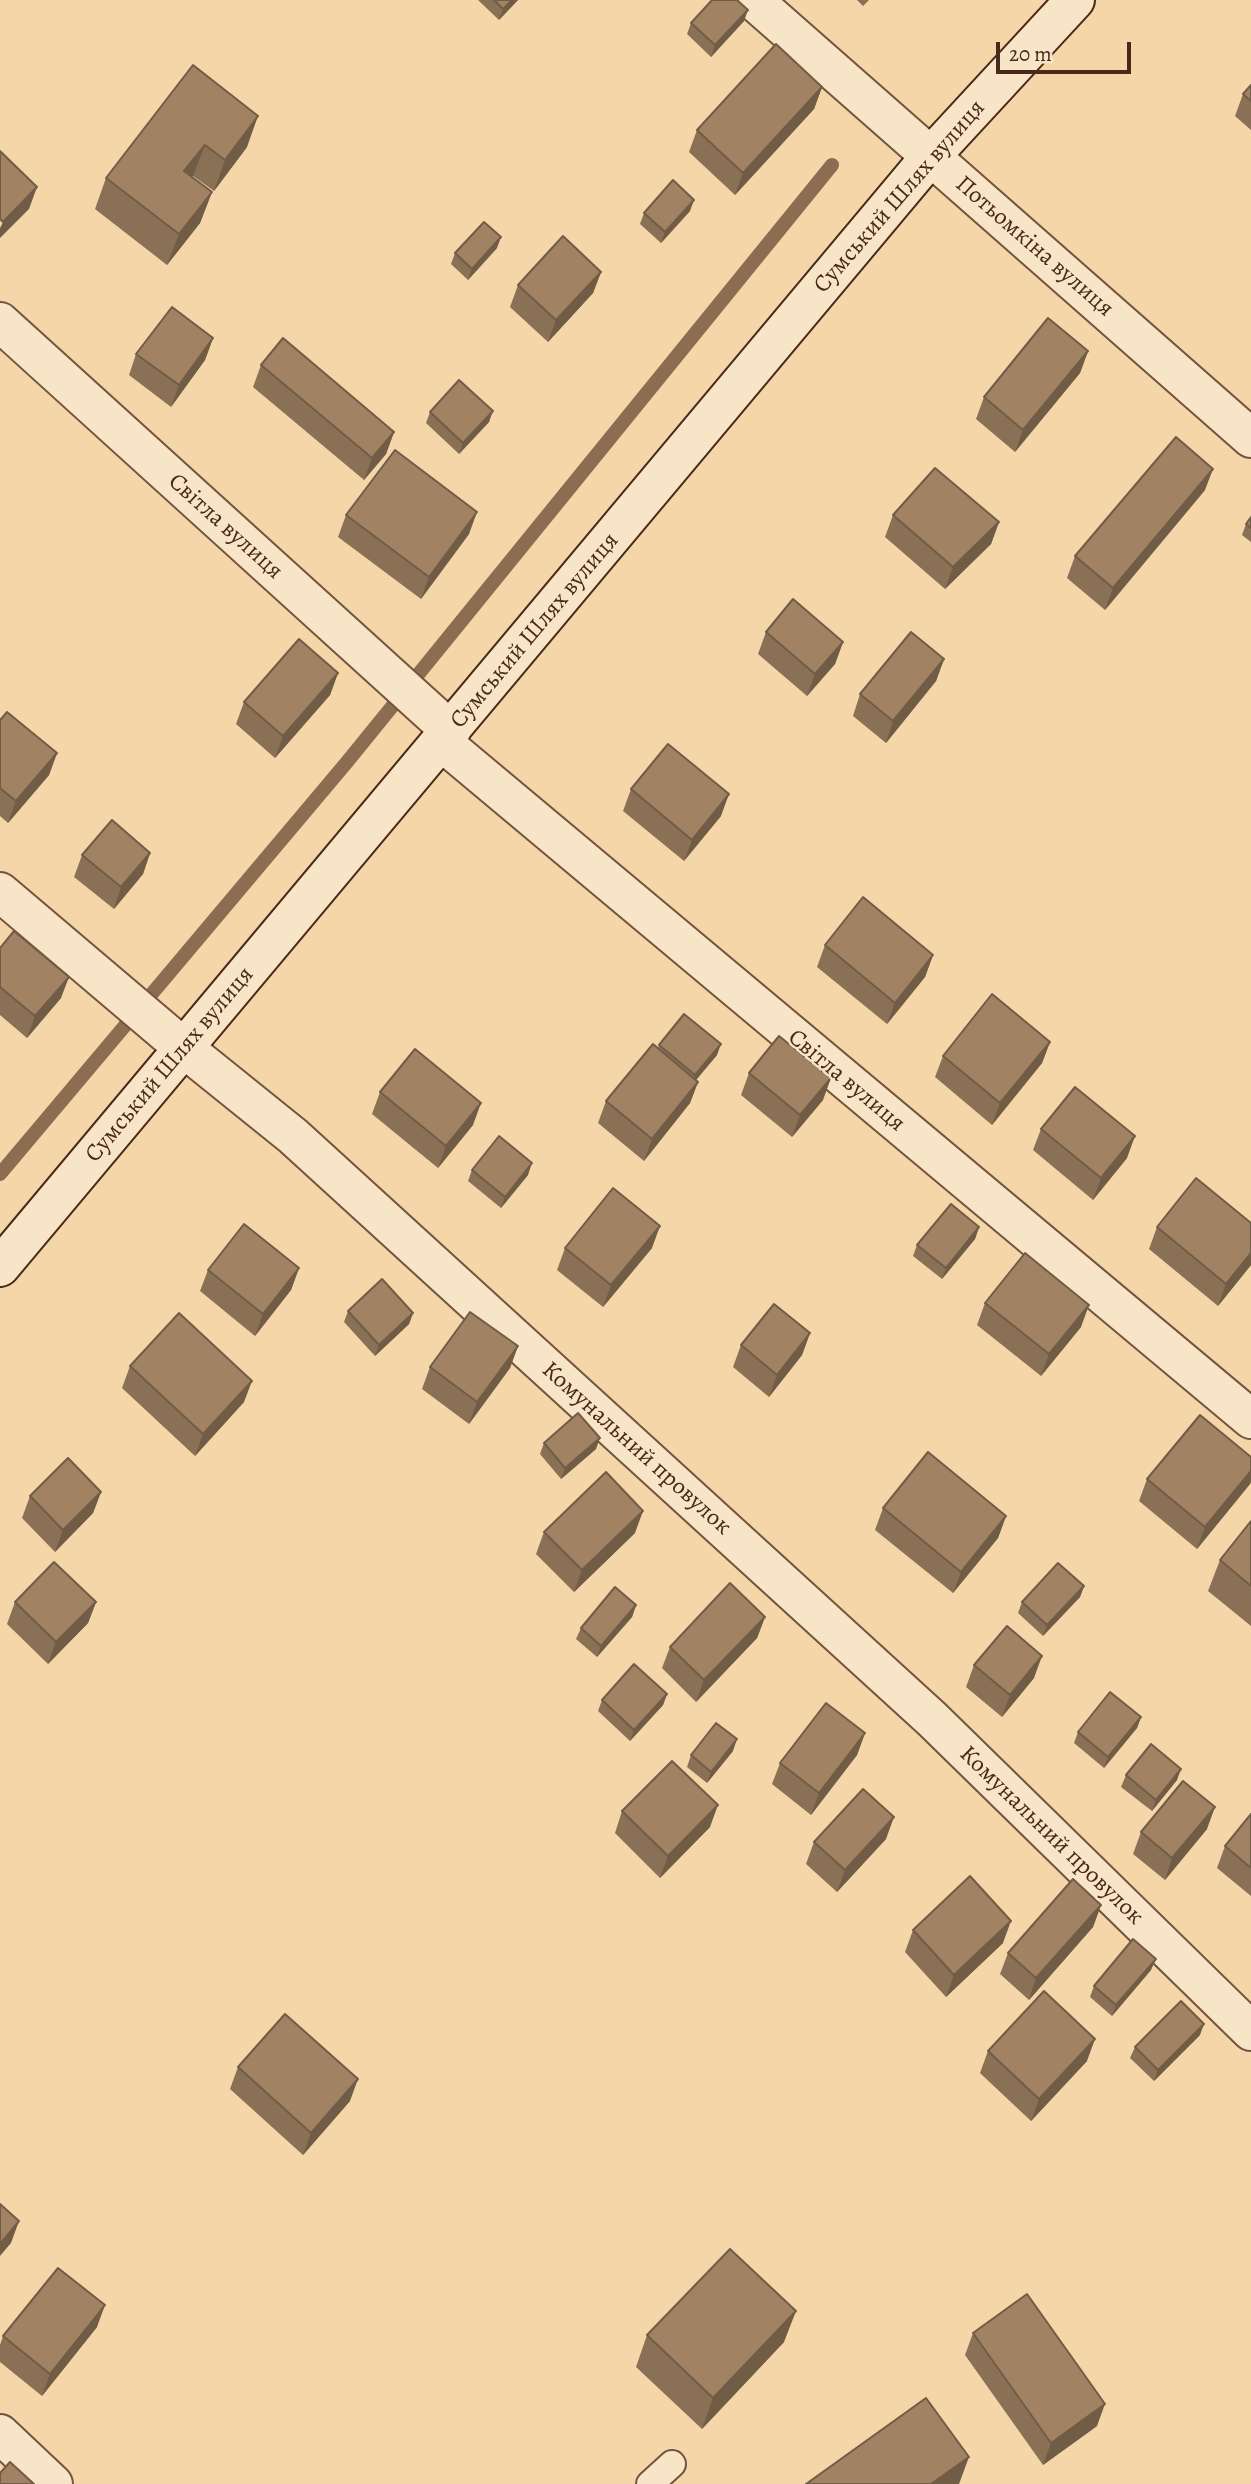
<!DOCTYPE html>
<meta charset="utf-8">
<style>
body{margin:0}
#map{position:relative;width:1251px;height:2484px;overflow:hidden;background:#f4d6a9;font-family:Alegreya,serif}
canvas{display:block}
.scale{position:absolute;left:996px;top:42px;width:135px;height:32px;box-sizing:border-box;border:4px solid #48291a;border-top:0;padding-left:9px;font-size:21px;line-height:24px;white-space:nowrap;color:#48291a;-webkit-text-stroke:5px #f8e4c7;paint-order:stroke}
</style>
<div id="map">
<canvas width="1251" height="2484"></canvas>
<div class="scale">20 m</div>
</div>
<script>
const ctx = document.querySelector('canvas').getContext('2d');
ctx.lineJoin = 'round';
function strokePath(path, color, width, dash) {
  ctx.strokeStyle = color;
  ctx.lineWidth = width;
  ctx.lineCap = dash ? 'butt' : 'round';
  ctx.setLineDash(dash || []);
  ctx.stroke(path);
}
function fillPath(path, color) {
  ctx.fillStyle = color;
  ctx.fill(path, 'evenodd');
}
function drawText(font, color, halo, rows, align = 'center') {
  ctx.font = font + ' Alegreya,serif';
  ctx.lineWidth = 5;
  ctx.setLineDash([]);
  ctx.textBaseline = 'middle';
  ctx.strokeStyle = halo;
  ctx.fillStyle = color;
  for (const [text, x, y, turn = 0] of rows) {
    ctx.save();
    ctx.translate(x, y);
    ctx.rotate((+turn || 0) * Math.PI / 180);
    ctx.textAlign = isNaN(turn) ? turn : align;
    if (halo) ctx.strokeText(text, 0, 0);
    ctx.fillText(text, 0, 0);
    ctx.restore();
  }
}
strokePath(new Path2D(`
 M 0,1174 L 347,762 L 832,165`), '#8c6d52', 14);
const service = new Path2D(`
 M 650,2484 L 672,2464`);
const minor = new Path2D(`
 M 753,0 L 1251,438
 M 0,322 L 451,731
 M 442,742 L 1251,1419
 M 0,892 L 185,1049 L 293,1136 L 932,1719 L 1251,2031
 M 0,2434 L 53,2484`);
const secondary = new Path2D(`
 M 0,1267 L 930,157 L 1075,0`);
strokePath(service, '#73543e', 30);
strokePath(minor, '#73543e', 42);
strokePath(secondary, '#48291a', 42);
strokePath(service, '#f8e4c7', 26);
strokePath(minor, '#f8e4c7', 38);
strokePath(secondary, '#f8e4c7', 38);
fillPath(new Path2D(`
 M 478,0 L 518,0 L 499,20 Z
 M 857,0 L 869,0 L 863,6 Z
 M 744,21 L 711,57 L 687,34 L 691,23 Z
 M 193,65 L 247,147 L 214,191 L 193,176 L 192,177 L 212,192 L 200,223 L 167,265 L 95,209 L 106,178 Z
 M 1251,85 L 1251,130 L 1235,116 L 1243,94 Z
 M 822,87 L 814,109 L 735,195 L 689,152 L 697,130 Z
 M 690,211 L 661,243 L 640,224 L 644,213 Z
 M 497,248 L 468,280 L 451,264 L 455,253 Z
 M 601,272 L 593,293 L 548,342 L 510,307 L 518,285 Z
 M 213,338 L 205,360 L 171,407 L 129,375 L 136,354 Z
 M 1088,351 L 1080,373 L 1015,452 L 976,419 L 984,397 Z
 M 261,365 L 394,432 L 386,454 L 364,480 L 253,387 Z
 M 430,412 L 489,422 L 459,454 L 426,423 Z
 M 1205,490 L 1105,610 L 1067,578 L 1075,556 Z
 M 346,515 L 469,534 L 421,599 L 338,537 Z
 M 893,515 L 999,522 L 991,544 L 945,589 L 885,537 Z
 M 1251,517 L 1251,542 L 1242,535 L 1246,524 Z
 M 766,632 L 843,642 L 835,664 L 807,696 L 758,654 Z
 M 944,659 L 936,681 L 886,743 L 853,716 L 860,694 Z
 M 338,673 L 330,695 L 275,758 L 236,724 L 244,702 Z
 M 0,720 L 57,753 L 49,775 L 8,823 L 0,816 Z
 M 631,789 L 721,816 L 684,861 L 623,811 Z
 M 150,853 L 143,874 L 114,909 L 74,877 L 82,855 Z
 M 825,945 L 933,955 L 925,977 L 887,1024 L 817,967 Z
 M 0,948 L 61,998 L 27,1038 L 0,1015 Z
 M 1050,1042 L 1042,1063 L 992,1125 L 935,1077 L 943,1056 Z
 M 659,1045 L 717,1055 L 696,1080 L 698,1082 L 690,1103 L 644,1161 L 598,1123 L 606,1101 L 658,1048 Z
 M 749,1073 L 823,1100 L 792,1137 L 741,1095 Z
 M 380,1092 L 473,1125 L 438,1168 L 372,1114 Z
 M 1041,1129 L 1127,1158 L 1093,1200 L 1033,1150 Z
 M 472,1170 L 528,1175 L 501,1208 L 468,1181 Z
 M 1251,1223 L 1251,1265 L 1218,1306 L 1149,1249 L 1157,1227 Z
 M 979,1227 L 975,1239 L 942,1279 L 913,1256 L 917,1245 Z
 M 565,1248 L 652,1248 L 603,1307 L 557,1270 Z
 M 299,1268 L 291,1290 L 255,1336 L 200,1291 L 208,1270 Z
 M 985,1303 L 1081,1327 L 1041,1376 L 977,1325 Z
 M 348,1311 L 413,1313 L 409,1324 L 375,1356 L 344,1322 Z
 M 810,1333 L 802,1355 L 769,1397 L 733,1367 L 741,1345 Z
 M 518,1346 L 510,1368 L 469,1424 L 422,1389 L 430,1367 Z
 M 130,1366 L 244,1402 L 195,1456 L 122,1388 Z
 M 544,1443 L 596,1449 L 561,1479 L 540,1454 Z
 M 1251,1471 L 1251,1481 L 1250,1484 L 1197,1549 L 1139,1501 L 1147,1479 Z
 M 101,1492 L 93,1513 L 55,1552 L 22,1518 L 30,1496 Z
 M 883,1508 L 1006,1516 L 998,1538 L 953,1593 L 875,1530 Z
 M 1251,1521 L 1251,1626 L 1208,1591 L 1220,1560 Z
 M 544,1532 L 635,1533 L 574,1592 L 536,1554 Z
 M 1084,1586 L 1080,1597 L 1043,1636 L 1018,1613 L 1022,1602 Z
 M 15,1602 L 96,1602 L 88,1623 L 48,1664 L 7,1624 Z
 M 636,1605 L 632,1617 L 597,1657 L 576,1639 L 581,1628 Z
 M 765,1617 L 757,1638 L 696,1702 L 662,1668 L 670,1647 Z
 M 974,1665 L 1034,1678 L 1002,1717 L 966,1687 Z
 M 667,1694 L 663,1705 L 630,1741 L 598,1711 L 602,1700 Z
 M 1141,1717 L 1137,1728 L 1104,1768 L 1074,1743 L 1078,1732 Z
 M 865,1733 L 857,1755 L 811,1815 L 772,1784 L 780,1763 Z
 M 733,1751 L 707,1783 L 687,1767 L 691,1755 Z
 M 1126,1775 L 1177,1780 L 1152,1811 L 1121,1787 Z
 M 622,1811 L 710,1827 L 660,1878 L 615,1833 Z
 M 1251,1814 L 1251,1896 L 1217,1868 L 1225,1846 Z
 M 1207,1829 L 1165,1880 L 1133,1854 L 1141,1832 Z
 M 886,1839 L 837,1892 L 806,1864 L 814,1842 Z
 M 1101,1905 L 1093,1927 L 1029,2000 L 1000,1974 L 1008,1953 Z
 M 913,1930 L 1003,1943 L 946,1997 L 905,1952 Z
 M 1151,1970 L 1112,2016 L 1090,1997 L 1094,1986 Z
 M 1200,2035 L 1154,2081 L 1130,2058 L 1135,2047 Z
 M 988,2051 L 1087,2061 L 1031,2121 L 980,2073 Z
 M 238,2067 L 350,2101 L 303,2155 L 230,2089 Z
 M 97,2327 L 42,2396 L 0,2362 L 0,2345 L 3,2336 Z
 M 973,2333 L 1097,2426 L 1043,2465 L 965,2355 Z
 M 647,2335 L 784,2342 L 702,2429 L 636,2367 Z`), '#8a7156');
fillPath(new Path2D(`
 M 512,0 L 518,0 L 499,20 L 503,9 Z
 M 748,10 L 744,21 L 711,57 L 715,45 Z
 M 822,87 L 814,109 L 735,195 L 743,173 Z
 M 258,116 L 247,147 L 214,191 L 225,160 Z
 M 205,145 L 193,176 L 173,203 L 184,171 Z
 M 37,187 L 29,209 L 0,238 L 0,228 L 3,222 Z
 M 212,192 L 200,223 L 167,265 L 179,234 Z
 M 694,200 L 690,211 L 661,243 L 665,232 Z
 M 501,237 L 497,248 L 468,280 L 472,269 Z
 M 601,272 L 593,293 L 548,342 L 556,320 Z
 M 213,338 L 205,360 L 171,407 L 179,385 Z
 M 1088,351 L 1080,373 L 1015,452 L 1023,430 Z
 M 493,411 L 489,422 L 459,454 L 463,443 Z
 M 394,432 L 386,454 L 364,480 L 372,458 Z
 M 1213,469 L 1205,490 L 1105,610 L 1113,588 Z
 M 477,512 L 469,534 L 421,599 L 429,577 Z
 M 999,522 L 991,544 L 945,589 L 953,567 Z
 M 843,642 L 835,664 L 807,696 L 815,674 Z
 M 944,659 L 936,681 L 886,743 L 893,721 Z
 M 338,673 L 330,695 L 275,758 L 283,736 Z
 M 57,753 L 49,775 L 8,823 L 16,801 Z
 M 729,794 L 721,816 L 684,861 L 692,840 Z
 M 150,853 L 143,874 L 114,909 L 121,887 Z
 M 933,955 L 925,977 L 887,1024 L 895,1003 Z
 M 69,977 L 61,998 L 27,1038 L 35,1016 Z
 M 1050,1042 L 1042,1063 L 992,1125 L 1000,1103 Z
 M 721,1044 L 717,1055 L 691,1086 L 695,1075 Z
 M 831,1078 L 823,1100 L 792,1137 L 800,1115 Z
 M 698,1082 L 690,1103 L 644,1161 L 652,1139 Z
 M 481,1103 L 473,1125 L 438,1168 L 446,1146 Z
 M 1135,1136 L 1127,1158 L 1093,1200 L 1101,1178 Z
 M 532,1163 L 528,1175 L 501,1208 L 505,1197 Z
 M 660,1226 L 652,1248 L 603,1307 L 611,1285 Z
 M 979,1227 L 975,1239 L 942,1279 L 946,1268 Z
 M 1251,1253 L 1251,1265 L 1218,1306 L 1226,1284 Z
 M 299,1268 L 291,1290 L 255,1336 L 263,1314 Z
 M 1089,1305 L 1081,1327 L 1041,1376 L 1049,1354 Z
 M 413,1313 L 409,1324 L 375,1356 L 379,1345 Z
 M 810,1333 L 802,1355 L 769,1397 L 777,1375 Z
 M 518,1346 L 510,1368 L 469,1424 L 477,1402 Z
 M 252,1381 L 244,1402 L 195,1456 L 203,1434 Z
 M 600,1438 L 596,1449 L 561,1479 L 565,1468 Z
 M 1251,1471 L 1251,1481 L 1250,1484 L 1197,1549 L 1205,1527 Z
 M 101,1492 L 93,1513 L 55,1552 L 63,1530 Z
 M 643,1511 L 635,1533 L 574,1592 L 582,1570 Z
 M 1006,1516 L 998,1538 L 953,1593 L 961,1572 Z
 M 1084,1586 L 1080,1597 L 1043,1636 L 1047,1625 Z
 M 96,1602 L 88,1623 L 48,1664 L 56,1642 Z
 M 636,1605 L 632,1617 L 597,1657 L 601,1646 Z
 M 765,1617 L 757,1638 L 696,1702 L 704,1680 Z
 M 1042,1656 L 1034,1678 L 1002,1717 L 1010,1695 Z
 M 667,1694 L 663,1705 L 630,1741 L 634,1730 Z
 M 1141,1717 L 1137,1728 L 1104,1768 L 1108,1757 Z
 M 865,1733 L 857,1755 L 811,1815 L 819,1793 Z
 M 737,1739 L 733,1751 L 707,1783 L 711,1772 Z
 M 1181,1769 L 1177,1780 L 1152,1811 L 1156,1800 Z
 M 718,1805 L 710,1827 L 660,1878 L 668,1856 Z
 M 1215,1807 L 1207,1829 L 1165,1880 L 1172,1858 Z
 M 894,1817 L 886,1839 L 837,1892 L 845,1870 Z
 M 1101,1905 L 1093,1927 L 1029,2000 L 1036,1978 Z
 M 1011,1921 L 1003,1943 L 946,1997 L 954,1975 Z
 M 1156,1959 L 1151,1970 L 1112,2016 L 1116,2005 Z
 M 1204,2024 L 1200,2035 L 1154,2081 L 1158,2070 Z
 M 1095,2039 L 1087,2061 L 1031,2121 L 1039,2099 Z
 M 358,2079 L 350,2101 L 303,2155 L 311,2133 Z
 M 19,2221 L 11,2243 L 0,2256 L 0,2244 Z
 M 105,2305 L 97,2327 L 42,2396 L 50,2374 Z
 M 796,2311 L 784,2342 L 702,2429 L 713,2398 Z
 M 1105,2404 L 1097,2426 L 1043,2465 L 1051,2443 Z
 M 969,2457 L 959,2484 L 931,2484 Z`), '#715c46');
const building = new Path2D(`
 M 494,0 L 512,0 L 503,9 Z
 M 712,0 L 737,0 L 748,10 L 715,45 L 691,23 Z
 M 776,44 L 822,87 L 743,173 L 697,130 Z
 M 193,65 L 258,116 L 225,160 L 205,145 L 184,171 L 212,192 L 179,234 L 106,178 Z
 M 1251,85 L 1251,101 L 1243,94 Z
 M 0,151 L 37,187 L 3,222 L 0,219 Z
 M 673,180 L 694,200 L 665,232 L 644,213 Z
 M 484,222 L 501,237 L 472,269 L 455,253 Z
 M 563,236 L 601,272 L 556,320 L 518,285 Z
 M 172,307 L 213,338 L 179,385 L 136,354 Z
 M 1048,318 L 1088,351 L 1023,430 L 984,397 Z
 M 283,338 L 394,432 L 372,458 L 261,365 Z
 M 459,380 L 493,411 L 463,443 L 430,412 Z
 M 1176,437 L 1213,469 L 1113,588 L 1075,556 Z
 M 395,450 L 477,512 L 429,577 L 346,515 Z
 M 935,468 L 999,522 L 953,567 L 893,515 Z
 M 1251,517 L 1251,528 L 1246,524 Z
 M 793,599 L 843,642 L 815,674 L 766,632 Z
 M 911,632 L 944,659 L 893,721 L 860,694 Z
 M 299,639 L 338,673 L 283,736 L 244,702 Z
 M 7,712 L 57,753 L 16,801 L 0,788 L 0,720 Z
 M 668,744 L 729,794 L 692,840 L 631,789 Z
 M 112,820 L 150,853 L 121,887 L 82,855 Z
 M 863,897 L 933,955 L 895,1003 L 825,945 Z
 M 14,931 L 69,977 L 35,1016 L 0,987 L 0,948 Z
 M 992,994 L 1050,1042 L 1000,1103 L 943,1056 Z
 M 684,1014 L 721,1044 L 695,1075 L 659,1045 Z
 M 779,1036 L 831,1078 L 800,1115 L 749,1073 Z
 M 653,1044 L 698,1082 L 652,1139 L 606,1101 Z
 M 415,1049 L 481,1103 L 446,1146 L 380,1092 Z
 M 1075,1087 L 1135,1136 L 1101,1178 L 1041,1129 Z
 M 499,1136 L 532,1163 L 505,1197 L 472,1170 Z
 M 1196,1178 L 1251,1223 L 1251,1253 L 1226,1284 L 1157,1227 Z
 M 613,1188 L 660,1226 L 611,1285 L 565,1248 Z
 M 951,1204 L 979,1227 L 946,1268 L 917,1245 Z
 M 244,1224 L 299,1268 L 263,1314 L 208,1270 Z
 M 1025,1253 L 1089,1305 L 1049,1354 L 985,1303 Z
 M 382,1279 L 413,1313 L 379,1345 L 348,1311 Z
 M 774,1304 L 810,1333 L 777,1375 L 741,1345 Z
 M 470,1312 L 518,1346 L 477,1402 L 430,1367 Z
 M 179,1313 L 252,1381 L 203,1434 L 130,1366 Z
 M 578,1413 L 600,1438 L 565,1468 L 544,1443 Z
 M 1200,1415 L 1251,1457 L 1251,1471 L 1205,1527 L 1147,1479 Z
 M 928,1452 L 1006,1516 L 961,1572 L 883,1508 Z
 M 68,1458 L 101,1492 L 63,1530 L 30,1496 Z
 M 606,1472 L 643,1511 L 582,1570 L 544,1532 Z
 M 1251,1521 L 1251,1586 L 1220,1560 Z
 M 54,1562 L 96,1602 L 56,1642 L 15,1602 Z
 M 1058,1563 L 1084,1586 L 1047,1625 L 1022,1602 Z
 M 730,1583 L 765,1617 L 704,1680 L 670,1647 Z
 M 615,1587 L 636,1605 L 601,1646 L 581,1628 Z
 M 1007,1626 L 1042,1656 L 1010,1695 L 974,1665 Z
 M 634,1664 L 667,1694 L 634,1730 L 602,1700 Z
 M 1110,1692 L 1141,1717 L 1108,1757 L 1078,1732 Z
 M 826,1703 L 865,1733 L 819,1793 L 780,1763 Z
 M 716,1723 L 737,1739 L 711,1772 L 691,1755 Z
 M 1151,1744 L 1181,1769 L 1156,1800 L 1126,1775 Z
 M 672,1761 L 718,1805 L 668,1856 L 622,1811 Z
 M 1183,1781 L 1215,1807 L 1172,1858 L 1141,1832 Z
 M 863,1789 L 894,1817 L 845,1870 L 814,1842 Z
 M 1251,1814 L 1251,1868 L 1225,1846 Z
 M 970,1876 L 1011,1921 L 954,1975 L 913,1930 Z
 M 1073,1879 L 1101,1905 L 1036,1978 L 1008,1953 Z
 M 1133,1939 L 1156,1959 L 1116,2005 L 1094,1986 Z
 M 1044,1991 L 1095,2039 L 1039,2099 L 988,2051 Z
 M 1181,2001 L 1204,2024 L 1158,2070 L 1135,2047 Z
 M 285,2014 L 358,2079 L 311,2133 L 238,2067 Z
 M 0,2204 L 19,2221 L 0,2244 Z
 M 730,2249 L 796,2311 L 713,2398 L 647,2335 Z
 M 58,2268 L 105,2305 L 50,2374 L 3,2336 Z
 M 1027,2294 L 1105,2404 L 1051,2443 L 973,2333 Z
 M 926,2398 L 969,2457 L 931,2484 L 806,2484 Z
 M 10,2462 L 34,2484 L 0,2484 L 0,2473 Z`);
fillPath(building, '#a18364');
strokePath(building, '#715c46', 2);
drawText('24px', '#48291a', '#f8e4c7', [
 ["Сумський Шлях вулиця",900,197,-49],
 ["Потьомкіна вулиця",1034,247,41],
 ["Світла вулиця",225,527,42],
 ["Сумський Шлях вулиця",535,631,-50],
 ["Сумський Шлях вулиця",170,1065,-50],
 ["Світла вулиця",846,1081,40],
 ["Комунальний провулок",636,1449,42],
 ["Комунальний провулок",1051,1836,44]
]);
</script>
